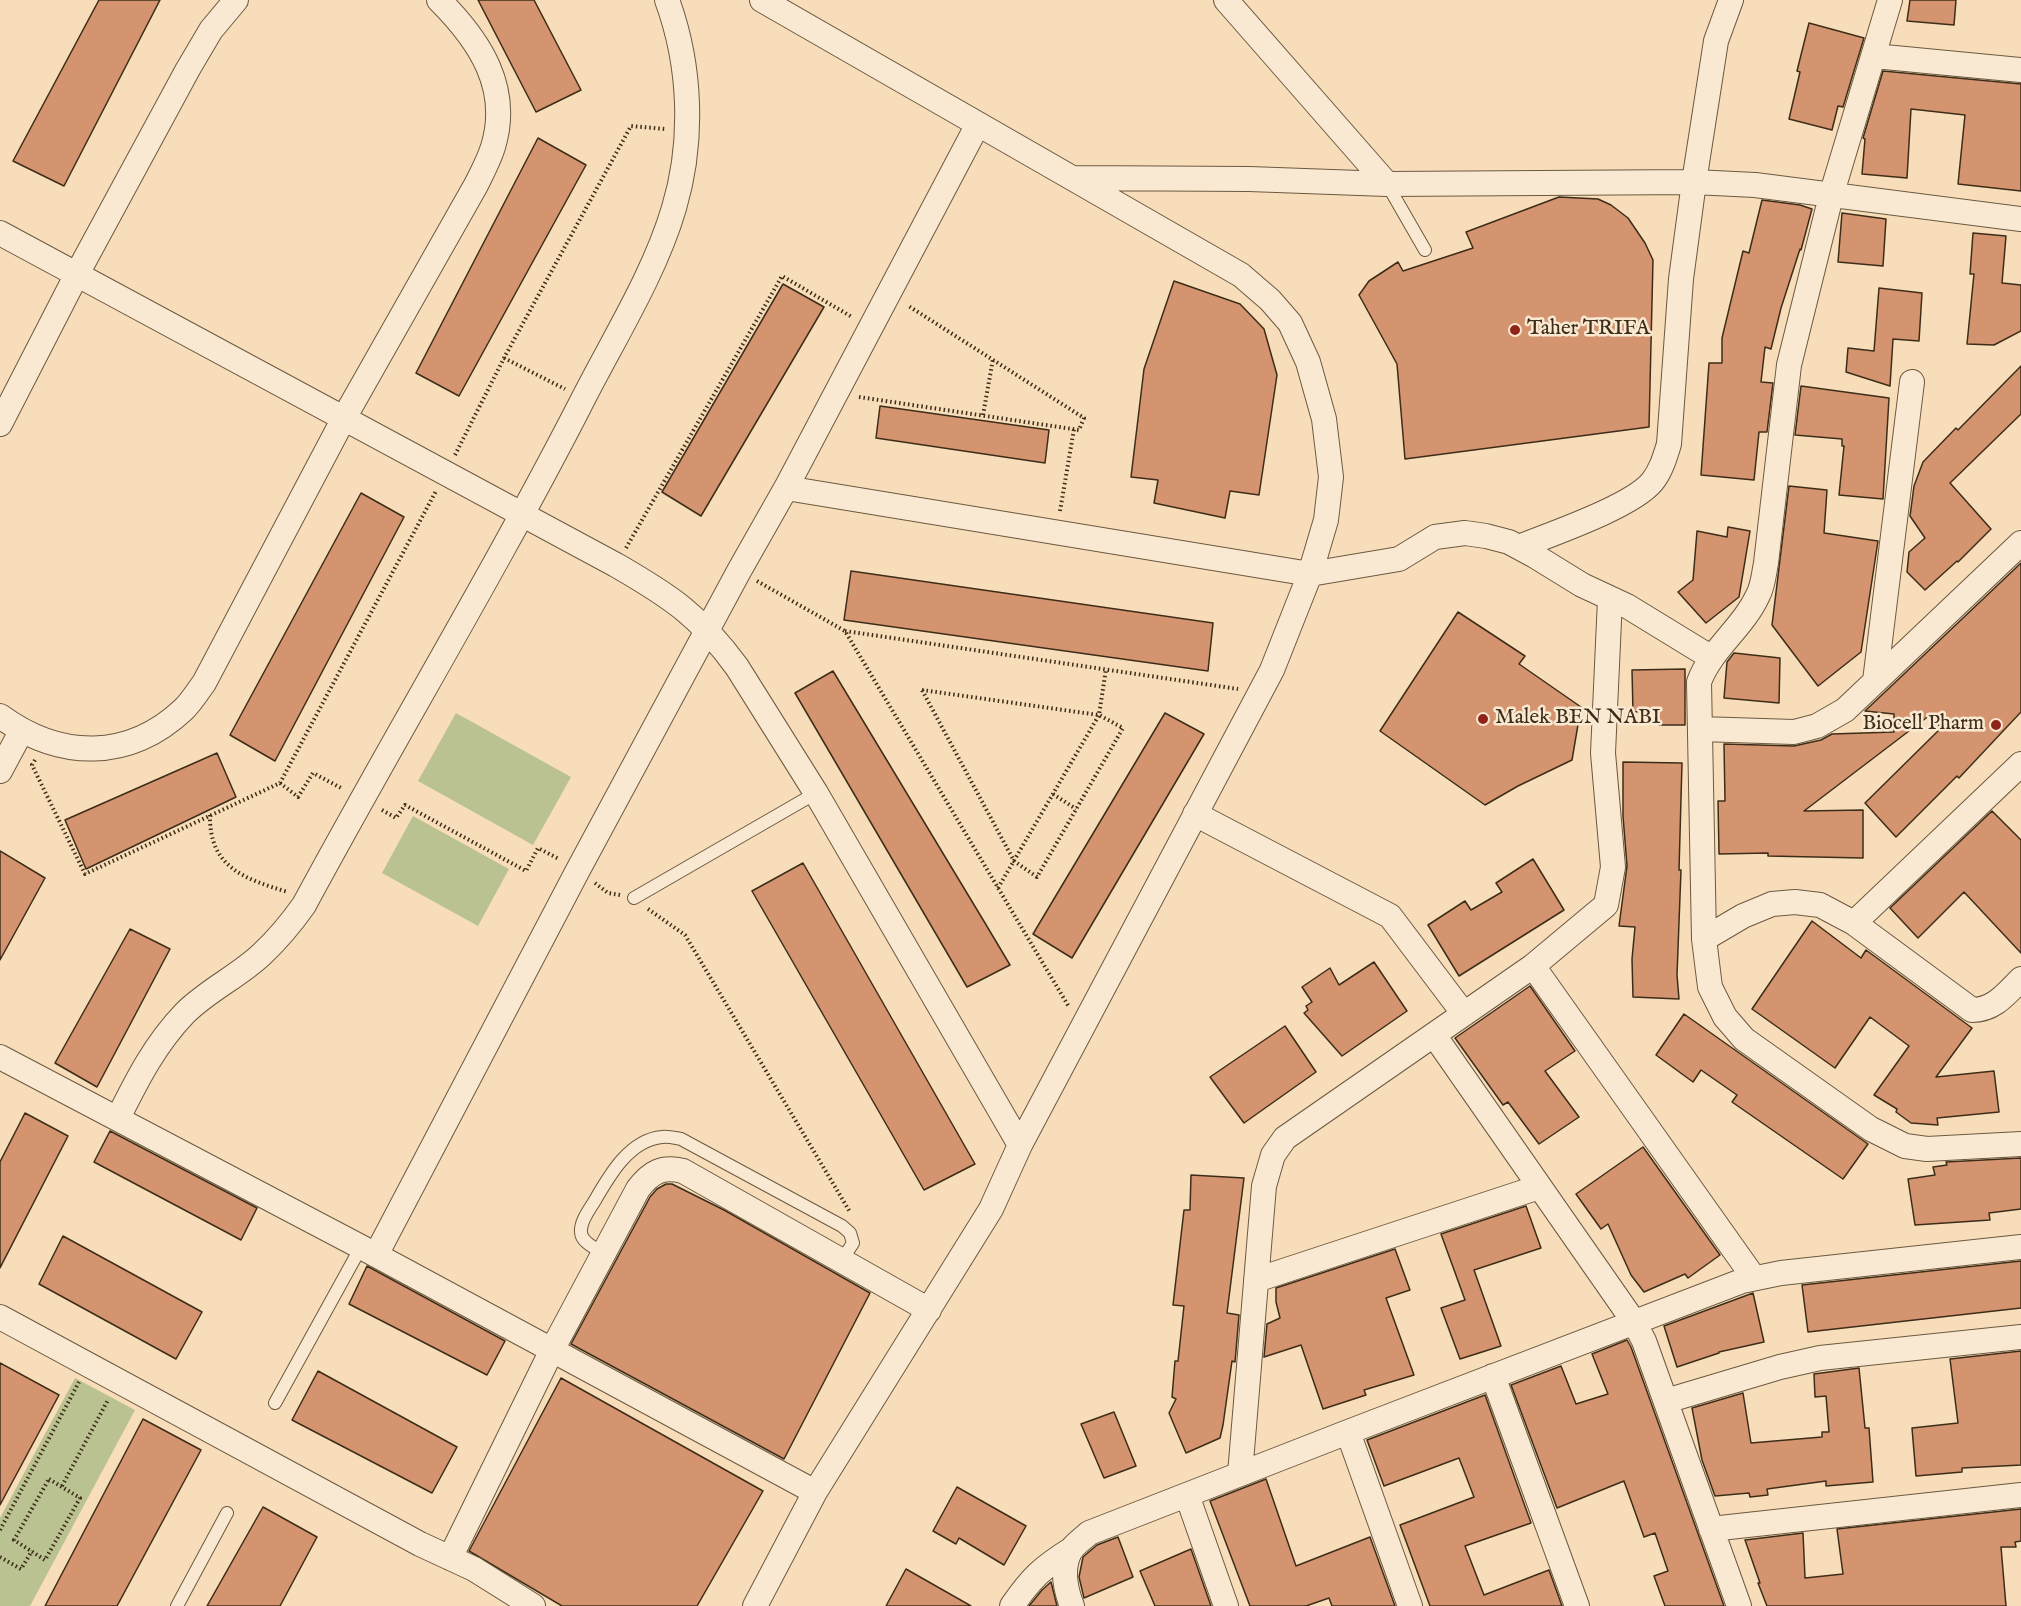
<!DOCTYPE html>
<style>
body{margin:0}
canvas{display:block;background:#f7ddb9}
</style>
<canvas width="2021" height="1606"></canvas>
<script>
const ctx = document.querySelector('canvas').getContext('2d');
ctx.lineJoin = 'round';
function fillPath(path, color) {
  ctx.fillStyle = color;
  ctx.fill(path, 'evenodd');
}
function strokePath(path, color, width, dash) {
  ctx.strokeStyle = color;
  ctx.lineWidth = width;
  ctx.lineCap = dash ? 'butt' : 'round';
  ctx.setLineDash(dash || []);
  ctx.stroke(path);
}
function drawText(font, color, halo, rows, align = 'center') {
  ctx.font = font + ' "IM FELL English",serif';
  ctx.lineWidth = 5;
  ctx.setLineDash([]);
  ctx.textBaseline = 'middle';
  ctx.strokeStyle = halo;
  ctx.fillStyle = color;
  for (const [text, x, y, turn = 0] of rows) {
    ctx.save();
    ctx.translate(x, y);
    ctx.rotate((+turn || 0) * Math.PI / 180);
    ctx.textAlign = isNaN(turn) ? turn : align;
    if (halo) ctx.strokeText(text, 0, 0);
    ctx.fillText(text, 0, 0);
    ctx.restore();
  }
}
fillPath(new Path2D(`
 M 456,713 L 571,777 L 533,845 L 418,781 Z
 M 413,816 L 509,869 L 478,926 L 382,873 Z
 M 75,1378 L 135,1410 L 30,1606 L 0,1606 L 0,1518 Z`), '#bac291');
const building = new Path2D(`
 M 99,0 L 160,0 L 64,186 L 13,161 Z
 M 478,0 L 534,0 L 581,90 L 536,112 Z
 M 1910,0 L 1956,0 L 1954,25 L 1907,21 Z
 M 1809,23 L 1864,38 L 1843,107 L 1838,106 L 1832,130 L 1789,119 L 1800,72 L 1797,71 Z
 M 1883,71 L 2021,84 L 2021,191 L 1958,184 L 1965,115 L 1911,109 L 1907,178 L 1862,174 L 1865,139 L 1863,138 Z
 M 538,138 L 586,165 L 459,396 L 416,373 Z
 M 1559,197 L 1598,199 L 1611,205 L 1628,218 L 1645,243 L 1653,260 L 1649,427 L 1405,459 L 1397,364 L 1359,295 L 1369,281 L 1398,262 L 1403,271 L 1473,248 L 1466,232 Z
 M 1762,200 L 1800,205 L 1812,209 L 1801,250 L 1800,249 L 1781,308 L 1771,349 L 1765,347 L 1761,382 L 1773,383 L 1767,432 L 1759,432 L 1754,480 L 1701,475 L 1709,363 L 1722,363 L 1722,338 L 1743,251 L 1749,253 Z
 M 1842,213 L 1886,219 L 1883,266 L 1838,262 Z
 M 1973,233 L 2006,236 L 2002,283 L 2021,285 L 2021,331 L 1994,345 L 1967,344 L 1974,274 L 1970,274 Z
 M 1174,281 L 1240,304 L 1264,329 L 1277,375 L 1259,495 L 1230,491 L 1225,518 L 1154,503 L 1158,480 L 1131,477 L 1144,369 Z
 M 783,284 L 824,307 L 701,516 L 662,492 Z
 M 1879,288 L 1922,293 L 1919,341 L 1893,339 L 1890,386 L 1846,372 L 1848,348 L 1874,351 Z
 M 2021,366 L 2021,414 L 1950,483 L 1991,529 L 1958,562 L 1957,561 L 1925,590 L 1907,572 L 1909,552 L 1925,538 L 1910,516 L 1914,486 L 1923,462 L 1956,428 L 1958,430 Z
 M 1801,386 L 1889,398 L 1883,499 L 1839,495 L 1844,446 L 1842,446 L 1842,439 L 1795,435 Z
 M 880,406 L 1049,430 L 1045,463 L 876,438 Z
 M 1789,486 L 1827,490 L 1824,533 L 1878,541 L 1861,652 L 1818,686 L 1772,625 Z
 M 361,493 L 404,517 L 275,761 L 230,735 Z
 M 1728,527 L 1750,531 L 1739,597 L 1706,623 L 1678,592 L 1693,580 L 1697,531 L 1727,537 Z
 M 2021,563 L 2021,712 L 1959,778 L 1957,776 L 1896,837 L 1865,803 L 1941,728 L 1930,715 L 1804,811 L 1863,810 L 1863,858 L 1768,856 L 1768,853 L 1719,854 L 1718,801 L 1725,801 L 1724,744 L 1794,746 L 1821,740 L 1832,734 L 1894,732 L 1894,714 L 1865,711 Z
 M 851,571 L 1213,623 L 1208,671 L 844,620 Z
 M 1458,612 L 1525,656 L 1519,664 L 1581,707 L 1572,760 L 1518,786 L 1485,805 L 1380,731 Z
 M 1734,653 L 1780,658 L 1779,703 L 1724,698 L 1727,662 Z
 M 1685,669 L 1685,725 L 1659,725 L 1658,710 L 1633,712 L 1632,670 Z
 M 833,671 L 985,923 L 1010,965 L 967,987 L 795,693 Z
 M 1165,713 L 1204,734 L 1072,958 L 1033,934 Z
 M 217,753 L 236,797 L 86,869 L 65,820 Z
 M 1623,762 L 1682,763 L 1679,870 L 1681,870 L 1677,975 L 1679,999 L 1633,997 L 1632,959 L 1635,927 L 1619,926 L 1627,866 L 1623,816 Z
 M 1992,811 L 2021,840 L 2021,953 L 1964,892 L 1918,938 L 1890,908 Z
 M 0,851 L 45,878 L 0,960 Z
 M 1533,859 L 1564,910 L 1459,976 L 1428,925 L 1465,901 L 1471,910 L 1502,892 L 1496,883 Z
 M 803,863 L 975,1164 L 924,1190 L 752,891 Z
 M 1812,921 L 1861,958 L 1866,950 L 1972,1028 L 1936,1077 L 1994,1071 L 1999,1112 L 1937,1118 L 1938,1125 L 1911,1123 L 1896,1112 L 1897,1109 L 1874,1095 L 1909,1046 L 1870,1017 L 1835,1068 L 1752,1009 Z
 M 130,929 L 170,949 L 97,1087 L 55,1063 Z
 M 1374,962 L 1407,1011 L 1342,1056 L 1304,1013 L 1308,1010 L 1306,1006 L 1312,1002 L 1302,987 L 1330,968 L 1339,985 Z
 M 1530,986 L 1575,1051 L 1545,1071 L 1579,1117 L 1539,1144 L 1508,1102 L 1503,1105 L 1455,1038 Z
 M 1684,1014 L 1868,1144 L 1843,1179 L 1732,1102 L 1737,1095 L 1701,1070 L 1693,1082 L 1656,1055 Z
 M 1285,1026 L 1316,1072 L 1244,1123 L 1210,1077 Z
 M 25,1113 L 68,1136 L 0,1268 L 0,1162 Z
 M 110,1131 L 257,1208 L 241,1240 L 94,1162 Z
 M 1643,1147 L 1720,1255 L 1688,1278 L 1685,1274 L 1644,1292 L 1631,1275 L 1608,1224 L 1601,1229 L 1576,1194 Z
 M 2021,1158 L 2021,1209 L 1989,1213 L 1990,1220 L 1915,1225 L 1908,1179 L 1935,1175 L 1933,1167 L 1947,1165 L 1946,1162 Z
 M 1191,1175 L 1244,1178 L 1227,1313 L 1239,1315 L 1235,1362 L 1232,1361 L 1223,1425 L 1220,1438 L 1186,1453 L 1169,1413 L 1176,1399 L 1172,1397 L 1175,1361 L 1178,1361 L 1184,1306 L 1173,1305 L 1184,1210 L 1190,1210 Z
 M 666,1184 L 672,1184 L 724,1210 L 870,1293 L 784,1459 L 571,1344 L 650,1197 L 657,1189 Z
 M 1526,1206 L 1541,1248 L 1474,1270 L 1501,1346 L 1460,1359 L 1441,1308 L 1465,1300 L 1441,1234 Z
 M 63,1236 L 202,1312 L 176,1359 L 39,1284 Z
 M 1395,1249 L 1410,1290 L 1386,1298 L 1414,1375 L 1364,1390 L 1366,1395 L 1323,1409 L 1301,1345 L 1264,1357 L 1267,1324 L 1280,1318 L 1276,1302 L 1276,1288 Z
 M 2021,1261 L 2021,1308 L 1808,1332 L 1802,1285 Z
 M 367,1266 L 505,1341 L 487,1375 L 349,1304 Z
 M 1753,1293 L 1764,1342 L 1719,1352 L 1719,1353 L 1677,1367 L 1664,1326 Z
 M 1627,1340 L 1631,1347 L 1724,1606 L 1665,1606 L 1654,1576 L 1668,1571 L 1655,1533 L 1644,1537 L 1624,1481 L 1557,1508 L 1511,1385 L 1561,1366 L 1576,1404 L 1608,1394 L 1592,1354 Z
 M 2021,1351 L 2021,1465 L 1962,1468 L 1962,1472 L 1916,1476 L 1912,1428 L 1958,1423 L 1950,1359 Z
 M 0,1363 L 59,1395 L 0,1505 Z
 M 1859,1368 L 1865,1428 L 1869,1428 L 1873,1482 L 1826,1486 L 1826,1481 L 1767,1489 L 1768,1495 L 1750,1497 L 1749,1493 L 1715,1496 L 1702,1460 L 1692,1408 L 1743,1393 L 1751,1443 L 1822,1437 L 1822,1432 L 1829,1432 L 1826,1396 L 1815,1397 L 1814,1374 Z
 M 318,1371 L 457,1447 L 432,1493 L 292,1420 Z
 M 561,1378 L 763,1491 L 697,1606 L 562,1606 L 469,1551 Z
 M 1485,1395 L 1531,1523 L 1465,1546 L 1484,1595 L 1549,1570 L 1562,1606 L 1430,1606 L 1400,1525 L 1474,1497 L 1459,1458 L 1384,1486 L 1367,1440 Z
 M 1114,1412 L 1136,1466 L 1104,1478 L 1081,1424 Z
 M 143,1419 L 201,1450 L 117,1606 L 45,1606 Z
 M 1266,1479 L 1296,1566 L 1370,1537 L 1395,1606 L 1332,1606 L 1329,1598 L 1306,1606 L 1250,1606 L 1210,1501 Z
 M 957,1487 L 1026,1526 L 1004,1565 L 959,1538 L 956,1544 L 933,1531 Z
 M 263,1507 L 317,1537 L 280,1606 L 207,1606 Z
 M 2021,1509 L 2021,1541 L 2015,1542 L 2016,1547 L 2001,1547 L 2006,1606 L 1767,1606 L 1758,1583 L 1760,1583 L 1745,1540 L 1803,1533 L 1805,1578 L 1843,1574 L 1837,1529 Z
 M 1118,1537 L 1133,1577 L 1084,1598 L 1079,1577 L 1083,1557 L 1097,1545 Z
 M 1191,1549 L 1211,1606 L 1155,1606 L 1140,1571 Z
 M 906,1569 L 971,1606 L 886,1606 Z
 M 1051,1582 L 1057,1606 L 1029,1606 L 1042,1590 Z`);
fillPath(building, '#d59470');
strokePath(building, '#3d2d18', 1.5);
const lane = new Path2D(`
 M 1387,184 L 1425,250
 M 634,898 L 816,793
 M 603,1253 C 595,1248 581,1242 581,1232 C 580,1222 589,1210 594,1202 C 609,1176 629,1140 662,1137 C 668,1136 675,1138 681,1139 L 842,1226 L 850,1233 L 853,1243 L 842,1260
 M 275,1403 L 361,1247
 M 177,1606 L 227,1513`);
const street = new Path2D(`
 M 1226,0 L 1387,184
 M 1731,0 L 1716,41 L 1694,182 L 1755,185 L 2021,219
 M 1890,0 L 1831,196 L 1789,365 L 1766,563 C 1764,573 1763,586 1758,595 C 1743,628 1711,649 1699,682 L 1704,939 L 1710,987 L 1725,1017 L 1744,1039 L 1871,1129 L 1905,1146 L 1927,1149 L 2021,1144
 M 1874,56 L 2021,70
 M 1073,178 L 1249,179 L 1387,184 L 1694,182 L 1681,279 L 1669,444 C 1665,457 1661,471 1652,482 C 1631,507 1551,534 1519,547
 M 0,233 L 616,565 C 670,596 700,616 737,667 L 816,793 L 1020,1145
 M 0,424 L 77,274 L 188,69 L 211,30 L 236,0
 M 786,488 L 1310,574 L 1399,559 L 1435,537 L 1465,533 L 1486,536 L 1509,542 L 1535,556 L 1582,585 L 1627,606 L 1712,658
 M 1875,681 L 1912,382
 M 0,716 C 60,760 129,761 184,709 C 192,701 198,691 204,683 L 344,418 L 476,185 C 482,173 489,160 493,147 C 511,88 480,41 439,0
 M 1700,729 L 1794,732 L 1817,726 L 1845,710 L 2021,543
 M 0,771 L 22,730
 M 1195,814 L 1390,916 L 1464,1014
 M 1854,923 L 2021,764
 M 1704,939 L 1743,916 L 1772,904 L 1795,902 L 1820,905 L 1854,923 L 1972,1010 C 1994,1010 2006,994 2021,979
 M 1533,966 L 1606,905 L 1613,867 L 1603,753 L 1610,599
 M 1434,1035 L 1634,1322 L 1644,1341 L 1739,1606
 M 0,1057 L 361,1247 L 815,1492
 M 118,1118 C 137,1080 155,1044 185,1013 C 208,990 239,976 262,954 C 278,939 292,922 304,905 C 394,738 492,576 579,407 C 611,343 654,276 674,208 C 694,141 691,65 667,0
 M 376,1255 L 578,870 L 739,571 L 786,488 L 978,124
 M 1256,1280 L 1539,1187
 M 0,1317 L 420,1544 L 474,1569 L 533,1606
 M 1493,1376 L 1577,1606
 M 1666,1401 L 1780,1367 L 1820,1358 L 2021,1337
 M 1348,1432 L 1410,1606
 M 1240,1474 L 1264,1186 L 1273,1155 L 1285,1138 L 1533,966 L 1754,1278
 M 1187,1495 L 1226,1606
 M 1711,1529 L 2021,1495
 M 450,1558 L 552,1350 L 638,1189 C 651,1172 662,1166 683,1171 L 929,1310
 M 755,1606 L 815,1492 L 991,1209 L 1020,1145 L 1272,670 L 1310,574 L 1326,520 L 1331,477 L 1324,419 L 1308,362 L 1290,323 L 1270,300 L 1241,275 L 762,0
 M 1012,1606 C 1032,1577 1042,1568 1072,1549
 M 1072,1606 C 1065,1588 1061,1567 1071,1550 C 1075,1544 1084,1538 1089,1533 L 1348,1432 L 1742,1281 L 1781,1273 L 2021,1247`);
strokePath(lane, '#6c5940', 14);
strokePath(street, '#6c5940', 26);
strokePath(new Path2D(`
 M 504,358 L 565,389
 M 859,397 L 1079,430 L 1084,418 L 907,305
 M 983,415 L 993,359
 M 455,455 L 504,358 L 631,126 L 665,129
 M 1060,511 L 1074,429
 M 626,548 L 782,276 L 852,317
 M 757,581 L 845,631 L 1069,1007
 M 845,631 L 1238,689
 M 922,690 L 1099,715 L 1123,728 L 1037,877 L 1014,861 Z
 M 35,760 L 32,765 L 85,874 L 280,783 L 436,491
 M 280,783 L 298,797 L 313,773 L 343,789
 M 1053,794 L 1076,809
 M 382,810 L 396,818 L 405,805 L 526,871 L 538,848 L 559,859
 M 210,815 C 209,867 244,879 288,892
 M 595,883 L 608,893 L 620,895
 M 998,888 L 1099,715 L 1106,669
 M 648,909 L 685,935 L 850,1212
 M 49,1479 L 80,1498 L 45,1560 L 14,1540 Z
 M 62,1486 L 108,1400
 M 0,1530 L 79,1382
 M 0,1557 L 21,1569 L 32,1551`), '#3d2d18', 4, [1.5, 3]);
strokePath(lane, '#fae9d2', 12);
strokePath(street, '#fae9d2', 24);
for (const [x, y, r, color] of [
 [1515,330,6,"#8f2418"],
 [1483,719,6,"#8f2418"],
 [1996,725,6,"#8f2418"]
]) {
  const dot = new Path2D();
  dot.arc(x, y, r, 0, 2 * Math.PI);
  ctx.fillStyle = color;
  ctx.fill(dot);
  strokePath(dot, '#fae9d2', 2);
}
drawText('21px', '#3d2d18', '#fae9d2', [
 ["Taher TRIFA",1527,330],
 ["Malek BEN NABI",1495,719],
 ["Biocell Pharm",1984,725,"right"]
], 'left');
</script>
